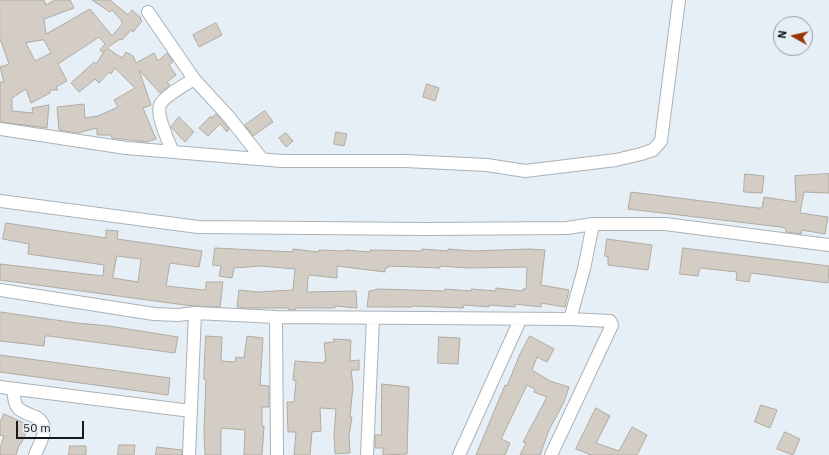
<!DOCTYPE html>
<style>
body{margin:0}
#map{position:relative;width:829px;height:455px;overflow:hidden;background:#e7eff6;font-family:"IBM Plex Sans",sans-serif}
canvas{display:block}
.north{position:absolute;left:773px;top:16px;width:40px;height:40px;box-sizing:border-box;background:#e7eff6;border:1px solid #93999e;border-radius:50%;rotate:278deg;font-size:11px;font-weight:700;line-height:16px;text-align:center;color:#16181b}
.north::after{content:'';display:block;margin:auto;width:14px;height:18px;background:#993500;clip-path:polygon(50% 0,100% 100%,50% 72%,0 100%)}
.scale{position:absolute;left:16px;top:421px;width:68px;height:18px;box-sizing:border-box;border:2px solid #16181b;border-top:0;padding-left:5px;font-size:12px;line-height:14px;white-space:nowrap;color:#16181b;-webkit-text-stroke:3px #e7eff6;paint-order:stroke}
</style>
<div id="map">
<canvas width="829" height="455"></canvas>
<div class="north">N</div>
<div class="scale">50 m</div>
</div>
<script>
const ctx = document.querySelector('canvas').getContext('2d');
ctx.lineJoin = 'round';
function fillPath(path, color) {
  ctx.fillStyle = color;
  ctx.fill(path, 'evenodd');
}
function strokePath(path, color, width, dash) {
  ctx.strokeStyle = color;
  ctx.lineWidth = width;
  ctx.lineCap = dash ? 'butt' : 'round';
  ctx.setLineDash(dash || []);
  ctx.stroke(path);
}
const building = new Path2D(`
 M 0,0 L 44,0 L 46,5 L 55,0 L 70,0 L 74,8 L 44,19 L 46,34 L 90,9 L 112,36 L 123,23 L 121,22 L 122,21 L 112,10 L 110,12 L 92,0 L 110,0 L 128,15 L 132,10 L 141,18 L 140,19 L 142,21 L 133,32 L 131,30 L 122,40 L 120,39 L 107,48 L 122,58 L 126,52 L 133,56 L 136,63 L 154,53 L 158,61 L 167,53 L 173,62 L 169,65 L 176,75 L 167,82 L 170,85 L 160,93 L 139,70 L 151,105 L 143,108 L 156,139 L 147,142 L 112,138 L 111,135 L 97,135 L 97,128 L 78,133 L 59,130 L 57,107 L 84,104 L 85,118 L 98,116 L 118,107 L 114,100 L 135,88 L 115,68 L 111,74 L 109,72 L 99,83 L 95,79 L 79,92 L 71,83 L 94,62 L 96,64 L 105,50 L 102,52 L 100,50 L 105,44 L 99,37 L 58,64 L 67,81 L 56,87 L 58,90 L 50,90 L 50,93 L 31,103 L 26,89 L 12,98 L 12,111 L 33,113 L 32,108 L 49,105 L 47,128 L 0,122 L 0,82 L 4,82 L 0,67 L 9,64 L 1,41 L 0,42 ZM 44,40 L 51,53 L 35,61 L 26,43 Z
 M 216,23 L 222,35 L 199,47 L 193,35 Z
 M 427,84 L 439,88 L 435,101 L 423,97 Z
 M 265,111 L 273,122 L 253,136 L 245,125 Z
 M 216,114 L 229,129 L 227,132 L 220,124 L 208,136 L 199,128 L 211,116 L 212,118 Z
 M 179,117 L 194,132 L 185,142 L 171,127 Z
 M 336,132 L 347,134 L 344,146 L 334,144 Z
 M 286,133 L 293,141 L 286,147 L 279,138 Z
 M 745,174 L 764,176 L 762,193 L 744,192 Z
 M 829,174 L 829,193 L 804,192 L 800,213 L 828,217 L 825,234 L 802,230 L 801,234 L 786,232 L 786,229 L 781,227 L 628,209 L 631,192 L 758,208 L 762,208 L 764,197 L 796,202 L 795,176 Z
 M 6,223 L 106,238 L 106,230 L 118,231 L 117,239 L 202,251 L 199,267 L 170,263 L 166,286 L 204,290 L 206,289 L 206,282 L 223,282 L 220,307 L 192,306 L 0,280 L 0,264 L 103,276 L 104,265 L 28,254 L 29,244 L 3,239 ZM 117,256 L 141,259 L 138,282 L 113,278 Z
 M 607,239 L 652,245 L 648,270 L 608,265 L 608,257 L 605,256 Z
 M 215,248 L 293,252 L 293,249 L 319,252 L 319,250 L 345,251 L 346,250 L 370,252 L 370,250 L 422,251 L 422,249 L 448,251 L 448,249 L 473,251 L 529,249 L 545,250 L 541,285 L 569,290 L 565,307 L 541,303 L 541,307 L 515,304 L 515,307 L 489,305 L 489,307 L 464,305 L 463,308 L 412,306 L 412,307 L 367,307 L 369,291 L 379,289 L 444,291 L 445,289 L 471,291 L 471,289 L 496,291 L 496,288 L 523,291 L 523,289 L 526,289 L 527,267 L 467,268 L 440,266 L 440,268 L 388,266 L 388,268 L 385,268 L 385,272 L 337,266 L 337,278 L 310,275 L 308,277 L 307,292 L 356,291 L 357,308 L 335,306 L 335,308 L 296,308 L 295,310 L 289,310 L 289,308 L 245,308 L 237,307 L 239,290 L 257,292 L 293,290 L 295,269 L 261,266 L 234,268 L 232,278 L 219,276 L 221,266 L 213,265 Z
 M 683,248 L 829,266 L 828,283 L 751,273 L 749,282 L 736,280 L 737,272 L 700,268 L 698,276 L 680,274 Z
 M 0,312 L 77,323 L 109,326 L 178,337 L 175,353 L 49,336 L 45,336 L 44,346 L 0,341 Z
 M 206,336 L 222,337 L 221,361 L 235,362 L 236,357 L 244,358 L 247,336 L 263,338 L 260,385 L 269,386 L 269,407 L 262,407 L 262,426 L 264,426 L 262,455 L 244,455 L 245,430 L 221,428 L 221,455 L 205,455 L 204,431 L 206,379 L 204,379 Z
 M 530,336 L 554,349 L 547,362 L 537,357 L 532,370 L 550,381 L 569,387 L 564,402 L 549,430 L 540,455 L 520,455 L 526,443 L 523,442 L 547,397 L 534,392 L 535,389 L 527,385 L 501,439 L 510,443 L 505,455 L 476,455 L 505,385 L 507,386 L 520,354 Z
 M 439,337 L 460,338 L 458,364 L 438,363 Z
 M 334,339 L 351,340 L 350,361 L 359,360 L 359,370 L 351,370 L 353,386 L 350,417 L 352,417 L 349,435 L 350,453 L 335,454 L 334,434 L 336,409 L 320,408 L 321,431 L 312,432 L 310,455 L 294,455 L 296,432 L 288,432 L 287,402 L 294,402 L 296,381 L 293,380 L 295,361 L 324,363 L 324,361 L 326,361 L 324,343 L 334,342 Z
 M 0,355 L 170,378 L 168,395 L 0,372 Z
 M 382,384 L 409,387 L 407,454 L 383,455 L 383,448 L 375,448 L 375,435 L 381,435 Z
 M 761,405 L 777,410 L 770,428 L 755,422 Z
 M 596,408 L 610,416 L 596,443 L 619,451 L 632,427 L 647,435 L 637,455 L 591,455 L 576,449 Z
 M 4,414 L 29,425 L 21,444 L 20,443 L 16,455 L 0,455 L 0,448 L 4,436 L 0,435 L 0,423 Z
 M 785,432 L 800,439 L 793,455 L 777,449 Z
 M 119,445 L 135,445 L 134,455 L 118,455 Z
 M 70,446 L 86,446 L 86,455 L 69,455 Z
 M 157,447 L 182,450 L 182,455 L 156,455 Z`);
fillPath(building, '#d3cdc5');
strokePath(building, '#b0aaa2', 1);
const minor = new Path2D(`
 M 148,12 L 194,79 L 229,117 L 262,159
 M 0,129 L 126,148 L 282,161 L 405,161 L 487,165 L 525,171 L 616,160 L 641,154 L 653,150 L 661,141 L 679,0
 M 172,150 C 168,140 156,115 160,105 C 163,97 186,84 194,79
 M 0,201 L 198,227 L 425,229 L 567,228 L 593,224 L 665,224 L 829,245
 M 0,290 L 154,314 L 178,315 L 195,313 L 276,317 L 570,319 L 584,269 L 593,224
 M 276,317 L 277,455
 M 0,387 L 191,411
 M 13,389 C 14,395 14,405 19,409 C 24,413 31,415 36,417 C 52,426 40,442 35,455
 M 189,455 L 195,313
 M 367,455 L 373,318
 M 459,455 L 520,320
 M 551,455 L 612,325 L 610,321 L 570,319`);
strokePath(minor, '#aab2b8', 14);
strokePath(minor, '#fff', 12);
</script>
